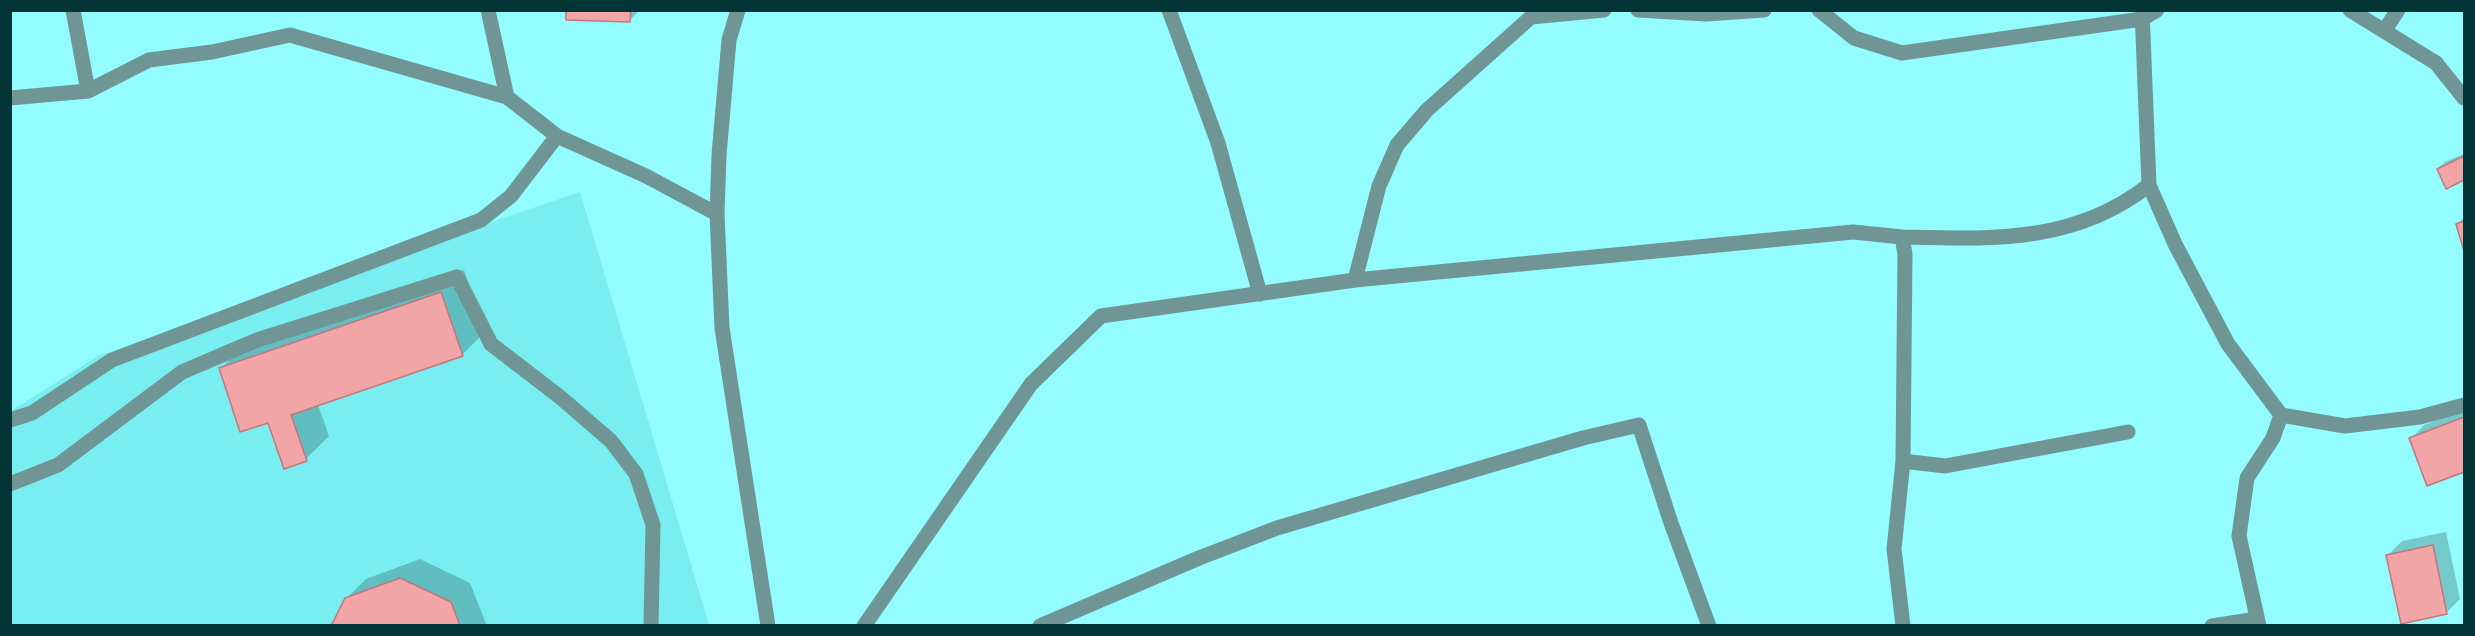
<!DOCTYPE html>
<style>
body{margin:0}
#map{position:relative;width:2475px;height:636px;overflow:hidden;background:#92fcfe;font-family:"Fira Sans Condensed",sans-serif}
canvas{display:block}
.frame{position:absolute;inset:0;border:12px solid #033536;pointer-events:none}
</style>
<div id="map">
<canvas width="2475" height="636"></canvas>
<div class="frame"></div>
</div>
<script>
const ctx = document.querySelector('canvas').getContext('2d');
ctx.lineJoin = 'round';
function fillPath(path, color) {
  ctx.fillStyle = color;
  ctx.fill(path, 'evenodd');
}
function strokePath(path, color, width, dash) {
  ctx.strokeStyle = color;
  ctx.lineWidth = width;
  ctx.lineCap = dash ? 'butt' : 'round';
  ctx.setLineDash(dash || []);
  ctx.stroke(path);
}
fillPath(new Path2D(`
 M 580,192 L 709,625 L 11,626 L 11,411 L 98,356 Z`), '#78eef1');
fillPath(new Path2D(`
 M 640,10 L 630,20 L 568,11 Z
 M 2464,154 L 2464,179 L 2446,187 L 2438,169 L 2445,162 Z
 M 2464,217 L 2464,246 L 2458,224 Z
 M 464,270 L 485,332 L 462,355 L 318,405 L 329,436 L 306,459 L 220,369 L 244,346 Z
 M 2464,409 L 2464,470 L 2428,484 L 2411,439 L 2424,425 Z
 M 2446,532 L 2460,599 L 2446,613 L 2388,555 L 2402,541 Z
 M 420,559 L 470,583 L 487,626 L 332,626 L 346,599 L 366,579 Z`), '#0003');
const building = new Path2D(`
 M 566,10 L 631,10 L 630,22 L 566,20 Z
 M 2464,156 L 2464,180 L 2446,189 L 2437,169 Z
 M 2464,221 L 2464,251 L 2456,224 Z
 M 441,292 L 463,356 L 291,415 L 307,461 L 284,469 L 268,423 L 240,432 L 219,368 Z
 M 2464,417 L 2464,472 L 2427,486 L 2409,438 Z
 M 2433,545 L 2447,614 L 2401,624 L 2386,555 Z
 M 400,578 L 451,602 L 460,626 L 331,626 L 345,598 Z`);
fillPath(building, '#f2a5a7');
strokePath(building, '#c4767a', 1.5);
strokePath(new Path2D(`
 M 73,10 L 88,91
 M 488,10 L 507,97 L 557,136 L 646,176 L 717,214
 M 738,10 L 729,40 L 719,155 L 717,214 L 722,328 L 768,626
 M 1169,10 L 1218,143 L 1260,294
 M 1638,10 L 1706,14 L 1764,10
 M 1819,10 L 1854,38 L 1902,53 L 2142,19 L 2157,10
 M 2142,10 L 2149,185 L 2175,244 L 2228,344 L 2281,415
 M 2350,10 L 2436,63 L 2464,98
 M 2384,31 L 2398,10
 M 10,98 L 88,91 L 149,60 L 212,52 L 290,35 L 507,97
 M 1902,237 C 1991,239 2074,244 2149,185
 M 1355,280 L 1853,232 L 1902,237 L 1905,254 L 1903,461 L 1894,549 L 1903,626
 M 10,420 L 32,413 L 112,360 L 481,220 L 511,196 L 557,136
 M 1903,461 L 1945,466 L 2128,432
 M 10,484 L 58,465 L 182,372 L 257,340 L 457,277 L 491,344 L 560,397 L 611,441 L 636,474 L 653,525 L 651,626
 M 864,626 L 1031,384 L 1101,316 L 1355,280 L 1379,186 L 1397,145 L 1427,110 L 1531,17 L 1604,10
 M 1040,626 L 1199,558 L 1277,528 L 1583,438 L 1639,425 L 1671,523 L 1709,626
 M 2212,626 L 2257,619
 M 2259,626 L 2239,536 L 2247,478 L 2273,438 L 2281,415 L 2345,426 L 2420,417 L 2464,405`), '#6f9595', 15);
</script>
